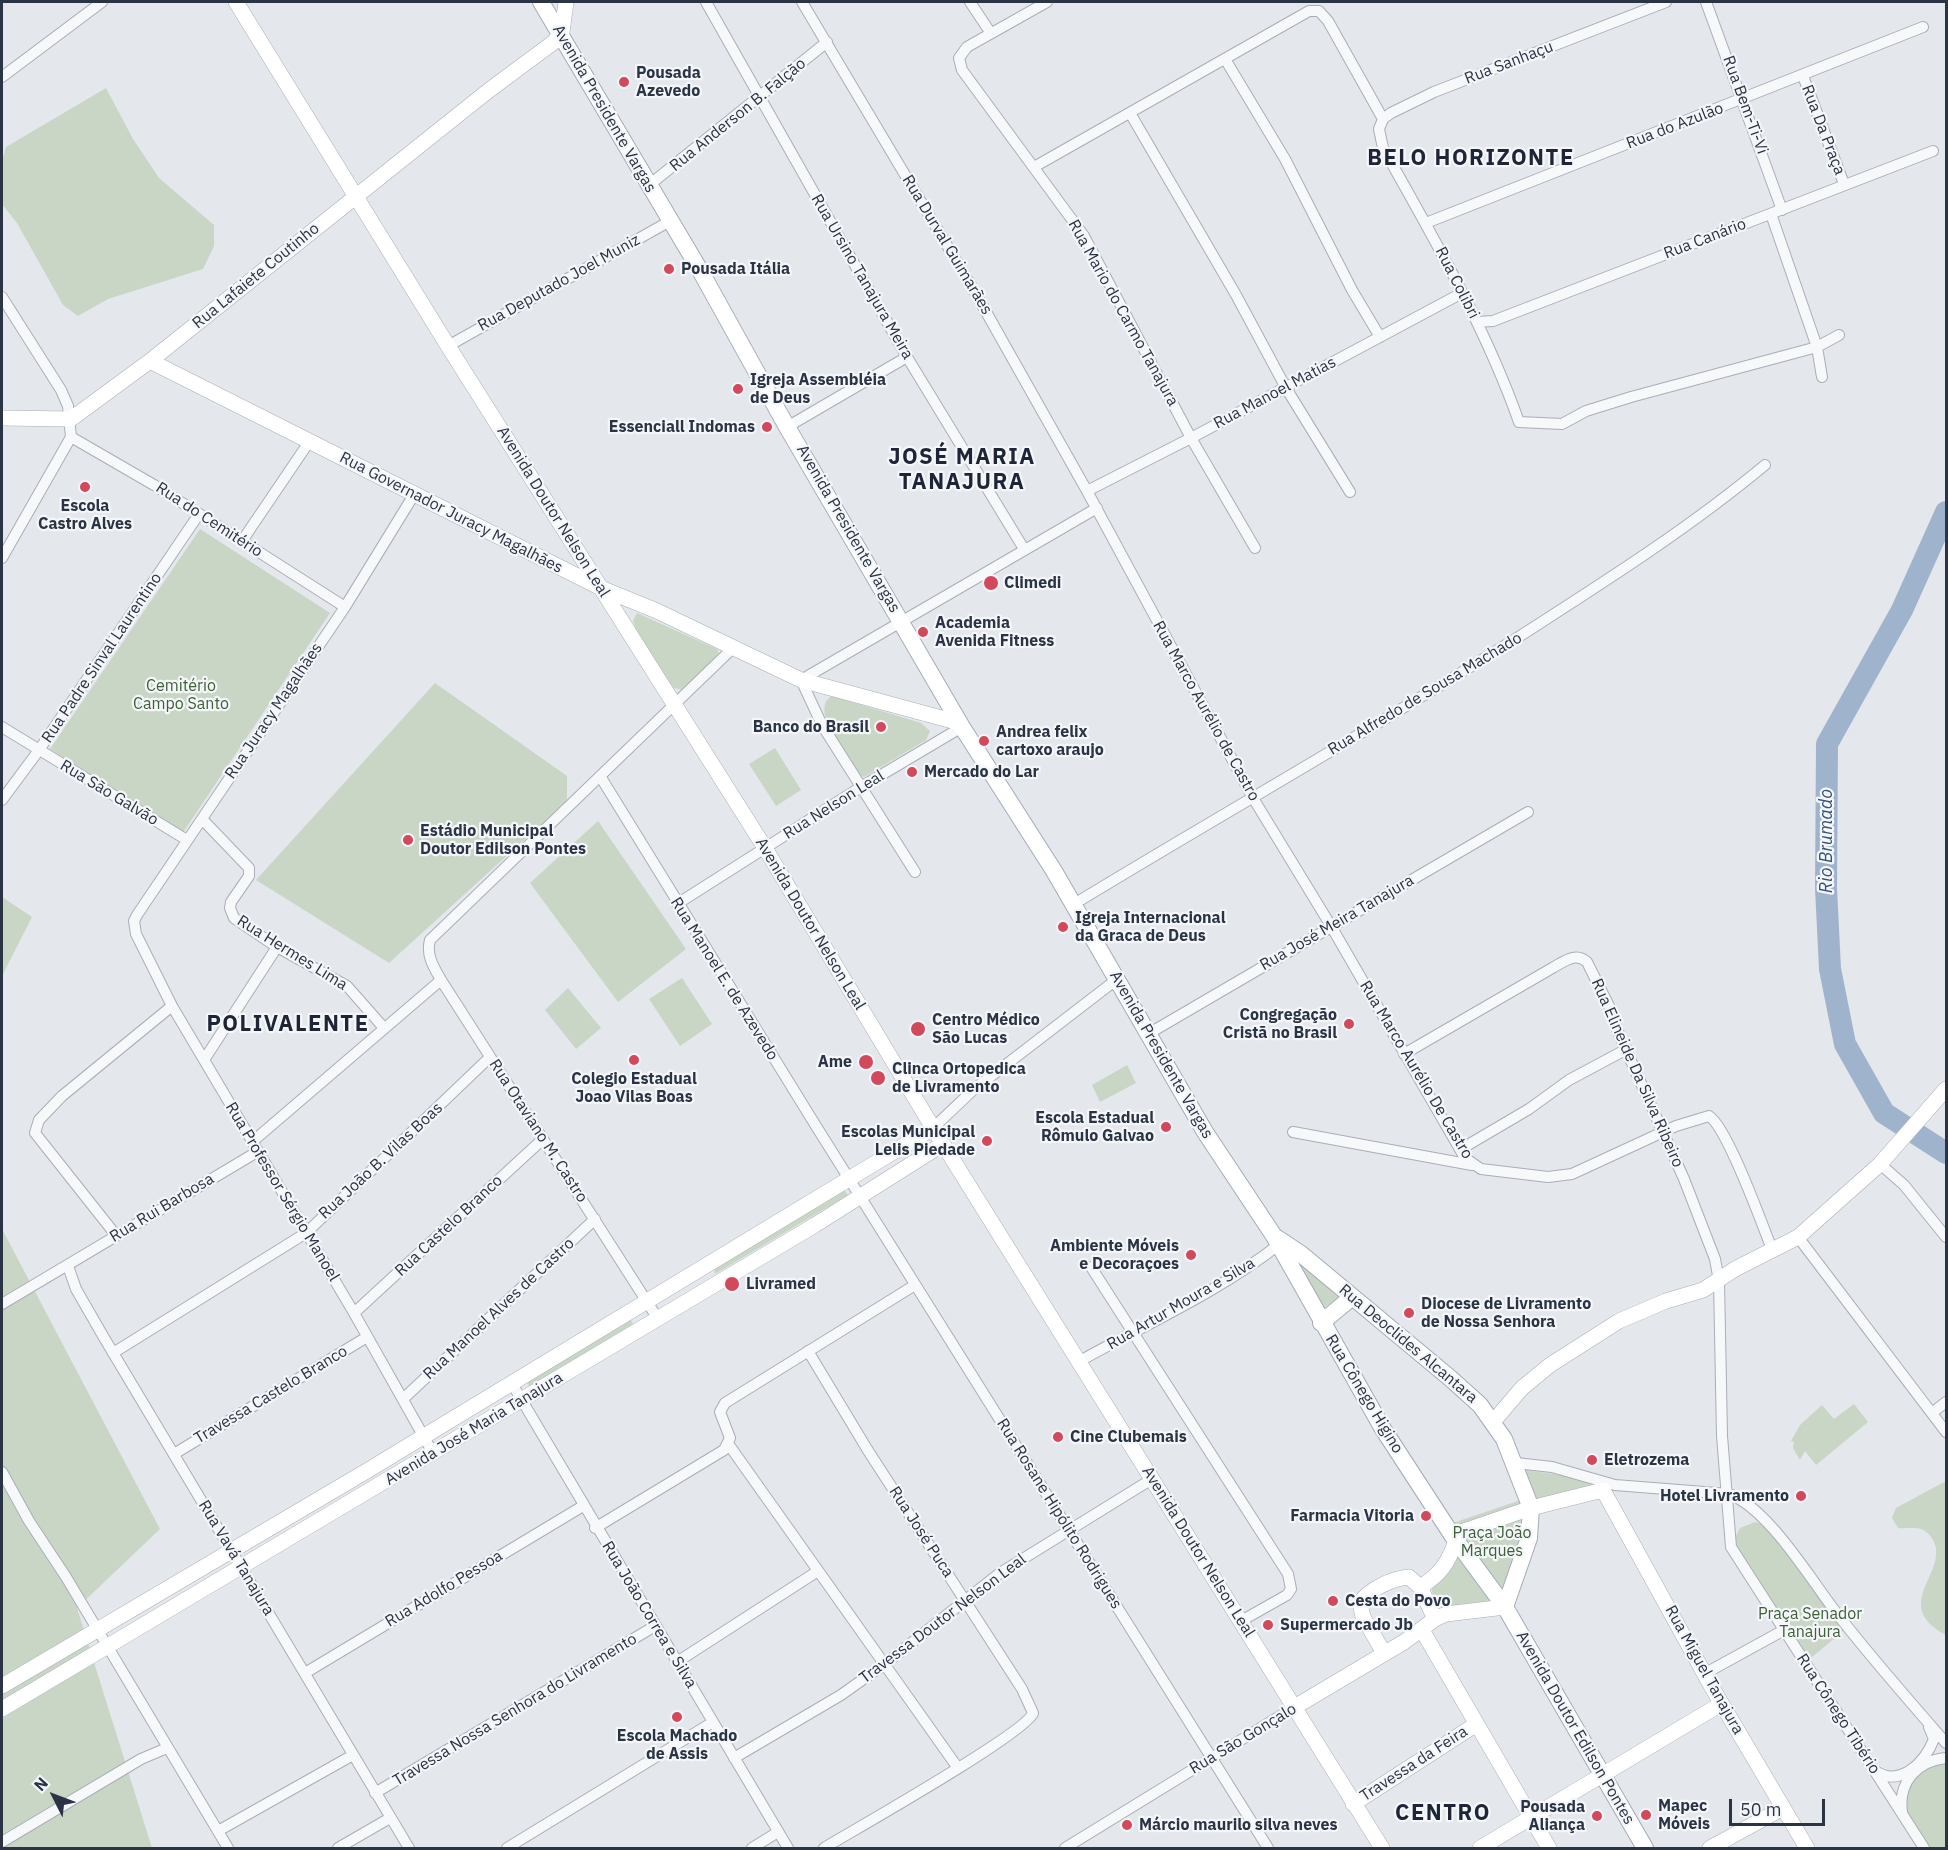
<!DOCTYPE html>
<meta charset="utf-8">
<style>
body{margin:0}
#map{position:relative;width:1948px;height:1850px;overflow:hidden;background:#e4e7ec;font-family:"IBM Plex Sans",sans-serif}
canvas{display:block}
.frame{position:absolute;inset:0;border:3px solid #2b3445;pointer-events:none}
.north{position:absolute;left:24px;top:1766px;width:60px;height:60px;-webkit-text-stroke:4px #f4f6f9;paint-order:stroke;rotate:312deg;font-size:16px;font-weight:700;line-height:24px;text-align:center;color:#2b3445}
.north::after{content:'';display:block;margin:auto;width:21px;height:27px;background:#2b3445;clip-path:polygon(50% 0,100% 100%,50% 72%,0 100%)}
.scale{position:absolute;left:1729px;top:1799px;width:96px;height:27px;box-sizing:border-box;border:3px solid #2b3445;border-top:0;padding-left:8px;font-size:18px;line-height:21px;white-space:nowrap;color:#2b3445;-webkit-text-stroke:4px #f4f6f9;paint-order:stroke}
</style>
<div id="map">
<canvas width="1948" height="1850"></canvas>
<div class="frame"></div>
<div class="north">N</div>
<div class="scale">50 m</div>
</div>
<script>
const ctx = document.querySelector('canvas').getContext('2d');
ctx.lineJoin = 'round';
function fillPath(path, color) {
  ctx.fillStyle = color;
  ctx.fill(path, 'evenodd');
}
function strokePath(path, color, width, dash) {
  ctx.strokeStyle = color;
  ctx.lineWidth = width;
  ctx.lineCap = dash ? 'butt' : 'round';
  ctx.setLineDash(dash || []);
  ctx.stroke(path);
}
function drawText(font, color, halo, rows, align = 'center') {
  ctx.font = font + ' "IBM Plex Sans",sans-serif';
  ctx.lineWidth = 4.5;
  ctx.setLineDash([]);
  ctx.textBaseline = 'middle';
  ctx.strokeStyle = halo;
  ctx.fillStyle = color;
  for (const [text, x, y, turn = 0] of rows) {
    ctx.save();
    ctx.translate(x, y);
    ctx.rotate((+turn || 0) * Math.PI / 180);
    ctx.textAlign = isNaN(turn) ? turn : align;
    if (halo) ctx.strokeText(text, 0, 0);
    ctx.fillText(text, 0, 0);
    ctx.restore();
  }
}
fillPath(new Path2D(`
 M 106,88 L 133,139 L 159,178 L 214,225 L 214,246 L 203,269 L 108,299 L 78,316 L 63,305 L 17,223 L 2,204 L 2,161 L 6,147 Z
 M 200,529 L 330,613 L 182,834 L 50,749 Z
 M 637,613 L 717,649 L 719,653 L 685,690 L 674,688 C 657,667 642,647 633,621 Z
 M 435,683 L 567,776 L 567,801 L 389,963 L 256,880 Z
 M 832,696 L 921,723 L 930,731 L 926,740 L 864,777 L 858,774 C 848,759 808,708 832,696 Z
 M 775,748 L 801,790 L 776,806 L 749,764 Z
 M 598,821 L 686,949 L 618,1002 L 530,883 Z
 M 2,897 L 32,917 L 2,976 Z
 M 682,978 L 712,1024 L 680,1046 L 649,999 Z
 M 568,988 L 601,1028 L 576,1049 L 545,1010 Z
 M 1127,1065 L 1136,1083 L 1100,1102 L 1092,1085 Z
 M 843,1188 L 848,1195 L 715,1274 L 714,1268 Z
 M 2,1229 L 160,1529 L 77,1608 L 152,1848 L 2,1848 Z
 M 1293,1258 L 1340,1297 L 1320,1310 Z
 M 629,1316 L 633,1324 L 529,1387 L 526,1378 Z
 M 1854,1404 L 1868,1422 L 1816,1465 L 1805,1451 L 1800,1460 L 1793,1448 L 1794,1442 L 1791,1441 L 1800,1425 L 1822,1405 L 1834,1419 Z
 M 1525,1470 L 1597,1480 L 1599,1493 L 1531,1499 Z
 M 1946,1481 L 1946,1635 C 1890,1605 1948,1573 1934,1542 C 1932,1537 1927,1531 1921,1529 C 1915,1527 1905,1529 1898,1528 L 1892,1518 L 1896,1508 Z
 M 1521,1500 L 1534,1514 L 1509,1598 L 1437,1615 L 1431,1586 C 1460,1569 1456,1553 1450,1524 Z
 M 1755,1522 L 1762,1524 L 1848,1627 L 1805,1663 L 1733,1542 L 1740,1528 Z
 M 1946,1758 L 1946,1848 L 1924,1848 C 1909,1827 1897,1806 1907,1780 Z`), '#c9d6c5');
strokePath(new Path2D(`
 M 1946,512 L 1902,610 L 1827,744 L 1826,888 L 1830,969 L 1845,1044 L 1884,1113 L 1946,1153`), '#9fb4cc', 22);
const street = new Path2D(`
 M 706,2 L 907,357 L 1024,549
 M 802,2 L 976,294 L 1087,491 L 1253,798 L 1331,926 L 1465,1158 L 1481,1169 L 1548,1177 L 1572,1174 L 1676,1126 L 1709,1116 C 1728,1128 1763,1227 1773,1252
 M 970,2 L 990,32
 M 1047,2 L 967,47 L 959,58 L 962,70 L 1084,236 L 1191,438 L 1255,548
 M 1666,2 L 1434,92 L 1391,113 L 1383,119 L 1379,129 L 1383,148 C 1433,237 1485,326 1519,422 L 1562,424 L 1586,411 L 1631,397 L 1817,347 L 1839,335
 M 1706,2 L 1782,210
 M 1225,59 L 1285,159 L 1352,290 L 1380,337
 M 1803,76 L 1844,184
 M 2,77 L 102,2
 M 1130,113 L 1236,295 L 1286,388 L 1350,492
 M 1034,167 L 1309,11 L 1319,11 L 1328,21 L 1383,119
 M 648,186 L 827,42
 M 1771,214 L 1817,347 L 1822,377
 M 1426,223 L 1923,27
 M 2,297 L 61,390 L 68,406 L 71,437 L 2,558
 M 1477,322 L 1493,321 L 1933,151
 M 448,346 L 670,221
 M 787,427 L 907,357
 M 71,437 L 154,485 L 345,607
 M 1087,491 L 1191,438 L 1462,293
 M 415,493 L 345,607 L 137,915 L 134,921 L 136,934 L 172,1006 L 354,1313 L 433,1453
 M 242,541 L 309,442
 M 2,727 L 187,840
 M 600,776 C 820,1135 1044,1492 1268,1848
 M 2,800 L 39,750 L 199,514
 M 202,819 L 249,868 L 249,876 L 231,902 L 230,908 L 234,918 L 277,947 L 347,986 L 384,1028
 M 915,872 L 822,725 L 801,680 L 1097,508
 M 677,904 L 861,787 L 962,727
 M 1074,904 C 1222,814 1373,729 1520,636 C 1604,582 1688,529 1765,465
 M 1148,1034 L 1528,812
 M 1404,1054 L 1554,967 C 1565,961 1576,952 1587,962 L 1609,1006 L 1618,1032 L 1684,1179 L 1715,1259 L 1719,1281 L 1722,1436 L 1731,1547 L 1924,1848
 M 204,1060 L 277,947
 M 933,1128 L 973,1090 L 1116,980
 M 1293,1132 L 1472,1165
 M 252,1142 L 441,980
 M 1461,1149 L 1529,1109 L 1569,1080 L 1627,1049
 M 1880,1164 L 1904,1185 L 1946,1237
 M 115,1234 L 35,1133 L 39,1120 L 62,1096 L 172,1006
 M 1798,1237 L 1946,1432
 M 68,1266 L 76,1289 L 103,1336 L 409,1848
 M 1091,1267 L 1288,1574 L 1291,1589 L 1287,1595 L 1241,1621
 M 2,1304 L 257,1152
 M 354,1313 L 543,1139
 M 658,1319 L 441,980 C 433,966 426,955 430,940 L 734,647
 M 808,1351 L 867,1449 L 1022,1689 L 1033,1713 C 1026,1733 854,1830 824,1848
 M 113,1353 L 306,1233 L 490,1057
 M 1078,1362 C 1146,1324 1221,1291 1282,1242
 M 511,1382 L 788,1848
 M 403,1399 L 595,1219
 M 1932,1413 L 1946,1402
 M 729,1445 L 958,1768
 M 174,1454 L 367,1337
 M 1516,1463 L 1552,1467 L 1615,1485 L 1729,1494 C 1770,1509 1813,1584 1842,1620 C 1875,1662 1911,1703 1946,1743
 M 2,1472 L 29,1521 L 66,1577 L 228,1848
 M 595,1528 L 724,1450 L 730,1438 L 720,1412 L 725,1403 L 915,1285
 M 677,1662 L 818,1571
 M 305,1673 L 583,1506
 M 1704,1674 L 1784,1630
 M 734,1758 L 841,1695 L 886,1663 L 1000,1573 L 1152,1479
 M 1874,1770 C 1900,1789 1925,1762 1934,1739 L 1929,1727
 M 375,1793 L 655,1626
 M 1902,1812 C 1898,1782 1917,1761 1946,1758
 M 218,1831 L 353,1755
 M 2,1842 L 141,1759 L 167,1748
 M 338,1848 L 390,1818
 M 507,1848 L 713,1722
 M 752,1848 L 778,1832
 M 1065,1848 L 1293,1708`);
const secondary = new Path2D(`
 M 236,2 L 448,346 L 765,848 L 933,1128 L 1382,1848
 M 150,361 L 603,589 L 657,611 L 801,680 L 960,723
 M 2,418 L 71,419 L 150,361 L 488,91 L 554,42 L 562,32 L 566,2
 M 1493,1422 L 1522,1388 L 1550,1365 L 1619,1321 L 1666,1301 L 1703,1290 L 1735,1269 L 1798,1237 L 1880,1164 L 1946,1089
 M 1452,1535 L 1531,1508 L 1603,1490 L 1710,1684 L 1807,1848
 M 1420,1587 C 1440,1575 1448,1563 1456,1541
 M 1435,1619 L 1446,1614 L 1505,1607
 M 1422,1630 L 1549,1848
 M 2,1686 L 365,1472 L 933,1128
 M 1293,1708 L 1404,1642 L 1435,1619 L 1420,1587 L 1409,1577 C 1393,1578 1369,1589 1360,1603 L 1363,1617 L 1384,1653
 M 2,1709 L 815,1225 L 943,1144
 M 1353,1804 L 1475,1725
 M 1480,1848 L 1721,1704
 M 1710,1848 L 1783,1808`);
const primary = new Path2D(`
 M 541,2 L 701,272 L 787,427 L 962,727 L 1054,871 L 1205,1132 L 1274,1236 L 1383,1429 L 1452,1535 L 1505,1607 L 1645,1848
 M 1277,1238 L 1301,1254 L 1450,1378 L 1480,1405 L 1504,1439 L 1531,1508 L 1529,1538 L 1505,1607
 M 1321,1323 L 1351,1298`);
strokePath(street, '#a9aeb7', 12);
strokePath(secondary, '#a9aeb7', 16);
strokePath(primary, '#a3abb8', 18);
strokePath(street, '#f7f8fa', 10);
strokePath(secondary, '#fff', 15);
strokePath(primary, '#fff', 16);
for (const [x, y, r, color] of [
 [624,82,6,"#d1495b"],
 [669,269,6,"#d1495b"],
 [738,389,6,"#d1495b"],
 [767,427,6,"#d1495b"],
 [85,487,6,"#d1495b"],
 [991,583,8,"#d1495b"],
 [923,632,6,"#d1495b"],
 [881,727,6,"#d1495b"],
 [984,741,6,"#d1495b"],
 [912,772,6,"#d1495b"],
 [408,840,6,"#d1495b"],
 [1063,927,6,"#d1495b"],
 [1349,1024,6,"#d1495b"],
 [918,1029,8,"#d1495b"],
 [634,1060,6,"#d1495b"],
 [866,1062,8,"#d1495b"],
 [878,1078,8,"#d1495b"],
 [1166,1127,6,"#d1495b"],
 [987,1141,6,"#d1495b"],
 [1191,1255,6,"#d1495b"],
 [732,1284,8,"#d1495b"],
 [1409,1313,6,"#d1495b"],
 [1058,1437,6,"#d1495b"],
 [1592,1460,6,"#d1495b"],
 [1801,1496,6,"#d1495b"],
 [1426,1516,6,"#d1495b"],
 [1333,1601,6,"#d1495b"],
 [1268,1625,6,"#d1495b"],
 [677,1717,6,"#d1495b"],
 [1646,1815,6,"#d1495b"],
 [1597,1816,6,"#d1495b"],
 [1127,1825,6,"#d1495b"]
]) {
  const dot = new Path2D();
  dot.arc(x, y, r, 0, 2 * Math.PI);
  ctx.fillStyle = color;
  ctx.fill(dot);
  strokePath(dot, '#f4f6f9', 2);
}
drawText('16px', '#2b3445', '#f4f6f9', [
 ["Rua Sanhaçu",1509,63,-21],
 ["Rua Bem-Ti-Vi",1745,105,70],
 ["Avenida Presidente Vargas",604,109,60],
 ["Rua Anderson B. Falção",738,115,-39],
 ["Rua do Azulão",1675,126,-21],
 ["Rua Da Praça",1823,130,69],
 ["Rua Canário",1705,239,-21],
 ["Rua Durval Guimarães",947,245,59],
 ["Rua Lafaiete Coutinho",256,276,-39],
 ["Rua Ursino Tanajura Meira",862,277,60],
 ["Rua Deputado Joel Muniz",559,283,-29],
 ["Rua Colibri",1457,283,63],
 ["Rua Mario do Carmo Tanajura",1123,313,61],
 ["Rua Manoel Matias",1275,393,-28],
 ["Avenida Doutor Nelson Leal",553,512,58],
 ["Rua Governador Juracy Magalhães",451,513,27],
 ["Rua do Cemitério",209,520,33],
 ["Avenida Presidente Vargas",848,529,60],
 ["Rua Padre Sinval Laurentino",102,658,-56],
 ["Rua Alfredo de Sousa Machado",1425,694,-31],
 ["Rua Juracy Magalhães",274,711,-56],
 ["Rua Marco Aurélio de Castro",1206,711,61],
 ["Rua São Galvão",109,793,31],
 ["Rua Nelson Leal",834,805,-32],
 ["Rua José Meira Tanajura",1337,923,-30],
 ["Avenida Doutor Nelson Leal",810,924,59],
 ["Rua Hermes Lima",292,953,32],
 ["Rua Manoel E. de Azevedo",724,979,58],
 ["Avenida Presidente Vargas",1161,1055,60],
 ["Rua Marco Aurélio De Castro",1416,1070,59],
 ["Rua Elineide Da Silva Ribeiro",1637,1073,66],
 ["Rua Otaviano M. Castro",538,1131,57],
 ["Rua João B. Vilas Boas",381,1161,-43],
 ["Rua Professor Sérgio Manoel",282,1192,59],
 ["Rua Rui Barbosa",162,1208,-31],
 ["Rua Castelo Branco",449,1226,-43],
 ["Rua Artur Moura e Silva",1181,1304,-30],
 ["Rua Manoel Alves de Castro",499,1309,-43],
 ["Rua Deoclides Alcantara",1408,1344,40],
 ["Rua Cônego Higino",1364,1394,59],
 ["Travessa Castelo Branco",271,1395,-31],
 ["Avenida José Maria Tanajura",474,1429,-31],
 ["Rua Rosane Hipólito Rodrigues",1059,1514,58],
 ["Rua José Puca",921,1532,57],
 ["Avenida Doutor Nelson Leal",1198,1552,58],
 ["Rua Vavá Tanajura",236,1558,59],
 ["Rua Adolfo Pessoa",444,1589,-31],
 ["Rua João Correa e Silva",649,1615,59],
 ["Travessa Doutor Nelson Leal",943,1619,-37],
 ["Rua Miguel Tanajura",1704,1670,61],
 ["Travessa Nossa Senhora do Livramento",515,1710,-31],
 ["Rua Cônego Tibério",1838,1714,57],
 ["Avenida Doutor Edilson Pontes",1575,1728,60],
 ["Rua São Gonçalo",1243,1739,-31],
 ["Travessa da Feira",1414,1764,-33]
]);
drawText('bold 16px', '#2b3445', '#f4f6f9', [
 ["Pousada",636,73],
 ["Azevedo",636,91],
 ["Pousada Itália",681,269],
 ["Igreja Assembléia",750,380],
 ["de Deus",750,398],
 ["Essenciall Indomas",755,427,"right"],
 ["Escola",85,506,"center"],
 ["Castro Alves",85,524,"center"],
 ["Climedi",1004,583],
 ["Academia",935,623],
 ["Avenida Fitness",935,641],
 ["Banco do Brasil",869,727,"right"],
 ["Andrea felix",996,732],
 ["cartoxo araujo",996,750],
 ["Mercado do Lar",924,772],
 ["Estádio Municipal",420,831],
 ["Doutor Edilson Pontes",420,849],
 ["Igreja Internacional",1075,918],
 ["da Graca de Deus",1075,936],
 ["Congregação",1337,1015,"right"],
 ["Cristã no Brasil",1337,1033,"right"],
 ["Centro Médico",932,1020],
 ["São Lucas",932,1038],
 ["Ame",852,1062,"right"],
 ["Clinca Ortopedica",892,1069],
 ["de Livramento",892,1087],
 ["Colegio Estadual",634,1079,"center"],
 ["Joao Vilas Boas",634,1097,"center"],
 ["Escola Estadual",1154,1118,"right"],
 ["Rômulo Galvao",1154,1136,"right"],
 ["Escolas Municipal",975,1132,"right"],
 ["Lelis Piedade",975,1150,"right"],
 ["Ambiente Móveis",1179,1246,"right"],
 ["e Decoraçoes",1179,1264,"right"],
 ["Livramed",746,1284],
 ["Diocese de Livramento",1421,1304],
 ["de Nossa Senhora",1421,1322],
 ["Cine Clubemais",1070,1437],
 ["Eletrozema",1604,1460],
 ["Hotel Livramento",1789,1496,"right"],
 ["Farmacia Vitoria",1414,1516,"right"],
 ["Cesta do Povo",1345,1601],
 ["Supermercado Jb",1280,1625],
 ["Escola Machado",677,1736,"center"],
 ["de Assis",677,1754,"center"],
 ["Mapec",1658,1806],
 ["Móveis",1658,1824],
 ["Pousada",1585,1807,"right"],
 ["Aliança",1585,1825,"right"],
 ["Márcio maurilo silva neves",1139,1825]
], 'left');
drawText('16px', '#3f6138', '#f4f6f9', [
 ["Cemitério",181,686],
 ["Campo Santo",181,704],
 ["Praça João",1492,1533],
 ["Marques",1492,1551],
 ["Praça Senador",1810,1614],
 ["Tanajura",1810,1632]
]);
drawText('italic 18px', '#34527a', '#f4f6f9', [
 ["Rio Brumado",1827,841,-90]
]);
ctx.letterSpacing = '1.5px';
drawText('bold 22px', '#1d2536', '#f4f6f9', [
 ["BELO HORIZONTE",1471,159],
 ["JOSÉ MARIA",962,458],
 ["TANAJURA",962,483],
 ["POLIVALENTE",288,1025],
 ["CENTRO",1443,1814]
]);
ctx.letterSpacing = '0px';
</script>
